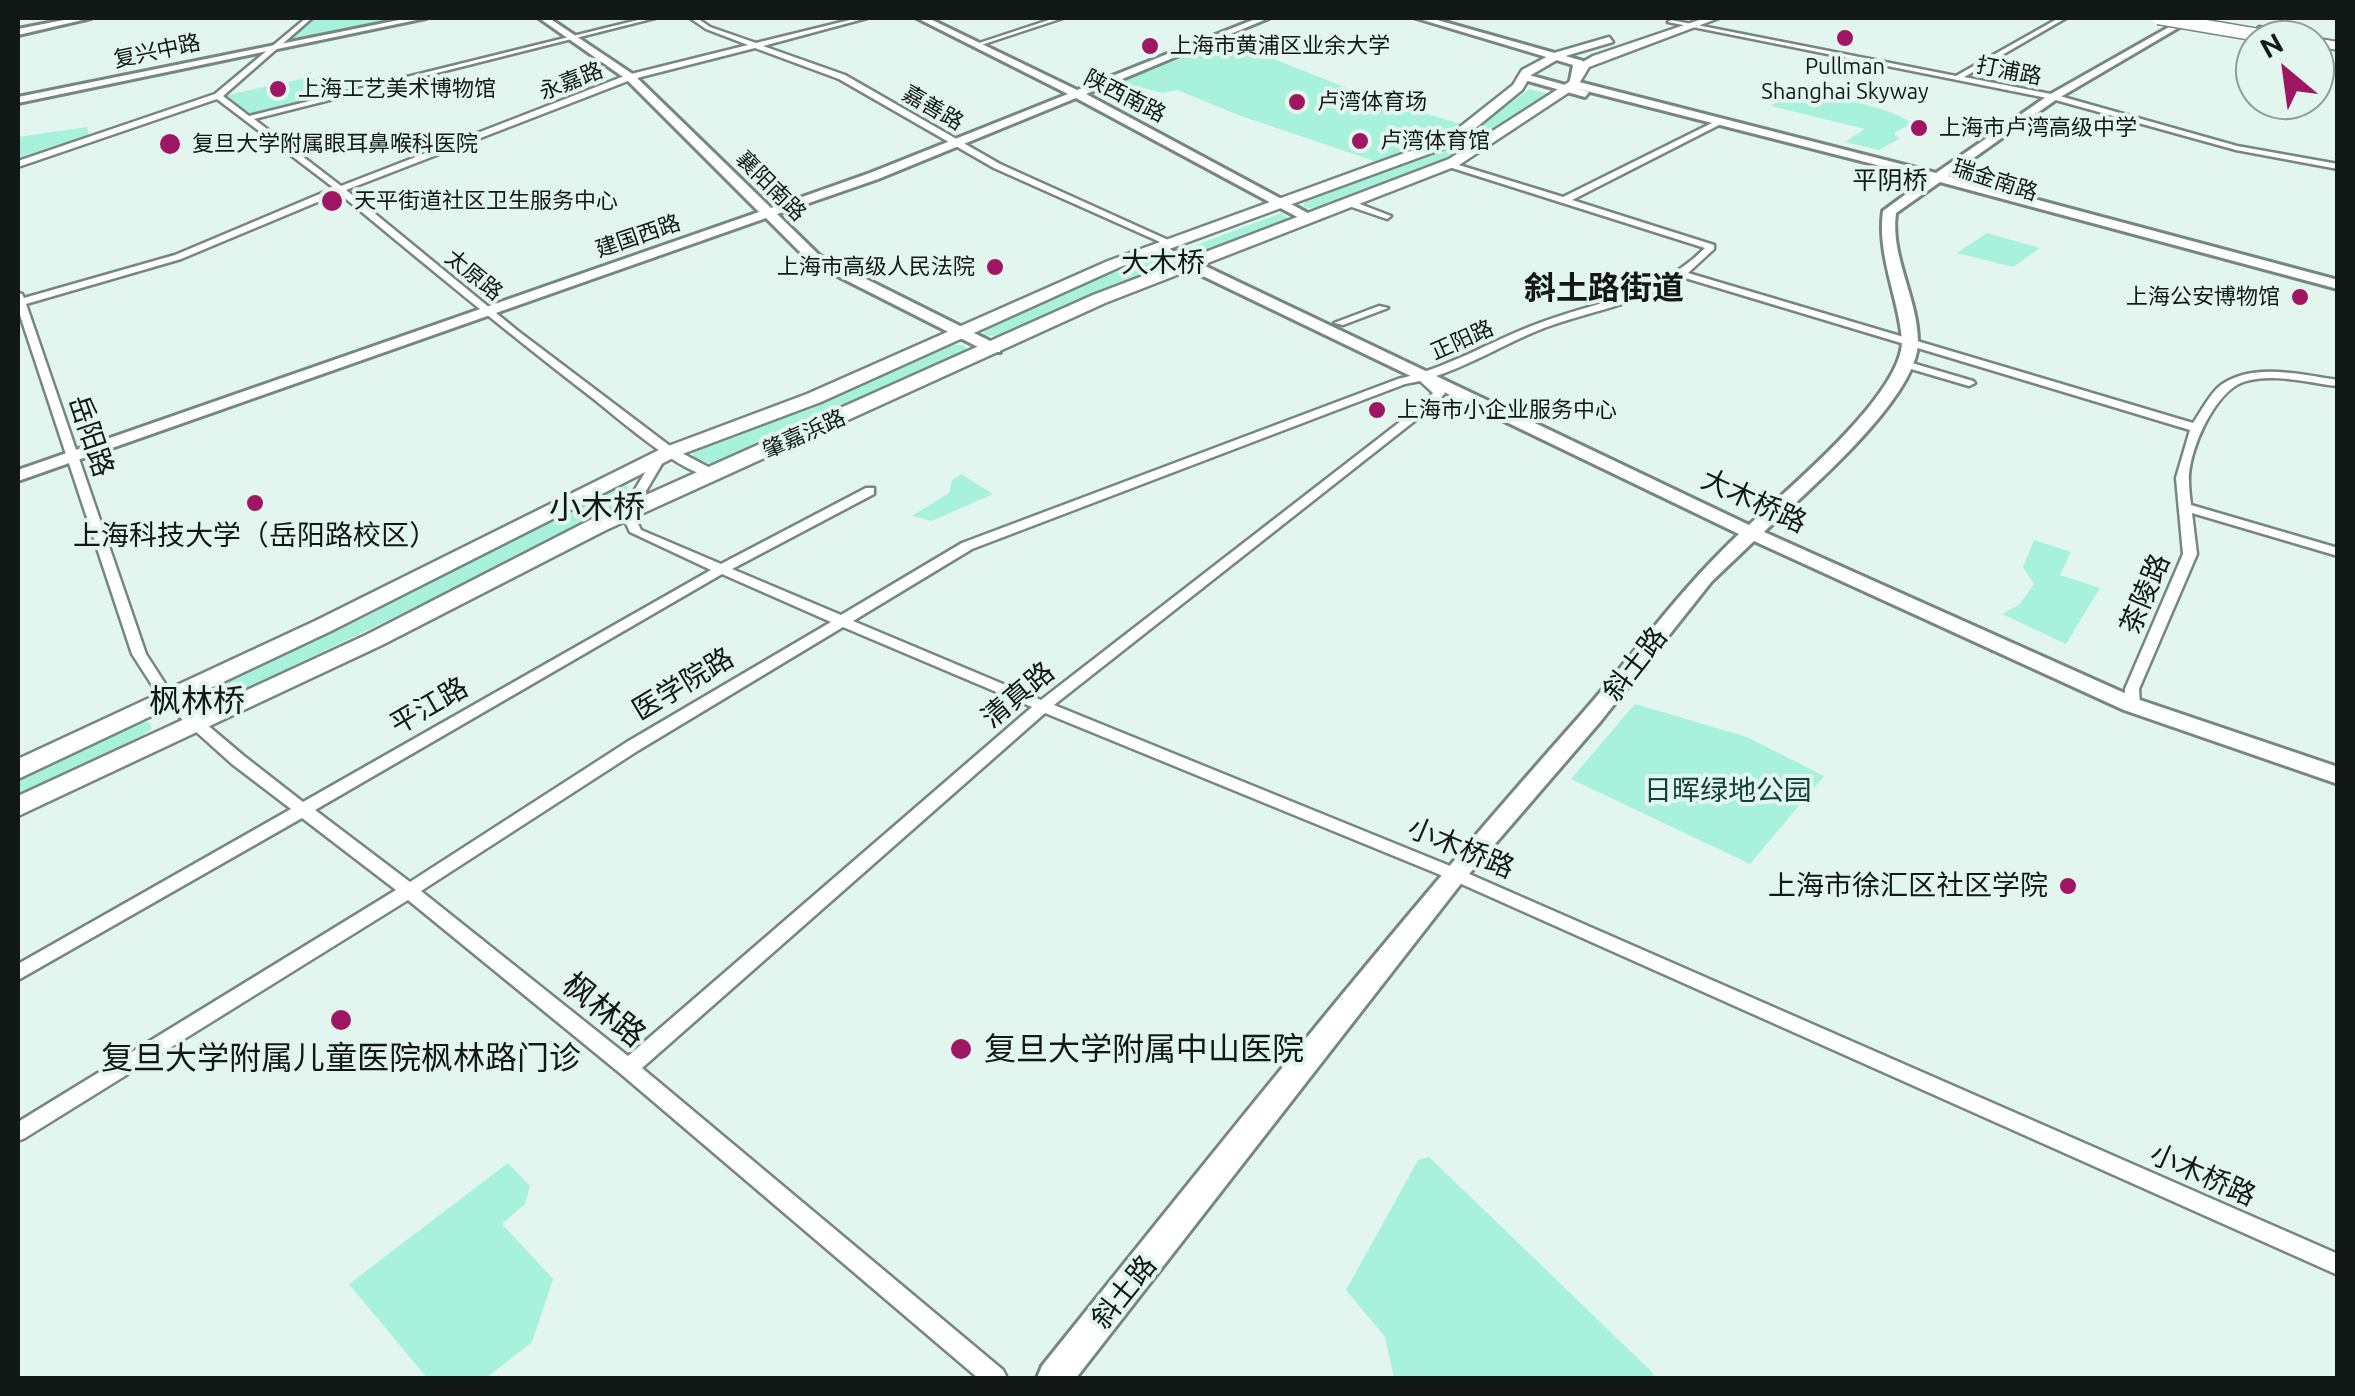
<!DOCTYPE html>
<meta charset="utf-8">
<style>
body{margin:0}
#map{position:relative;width:2355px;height:1396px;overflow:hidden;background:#e2f5ee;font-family:Ubuntu,sans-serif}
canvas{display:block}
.frame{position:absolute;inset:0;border:20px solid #111816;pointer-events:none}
.north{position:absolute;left:2235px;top:20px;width:100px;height:100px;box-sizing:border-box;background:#e2f5ee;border:2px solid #8e9d98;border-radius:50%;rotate:331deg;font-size:28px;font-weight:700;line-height:40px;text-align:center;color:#111816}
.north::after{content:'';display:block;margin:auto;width:35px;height:45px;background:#9f1663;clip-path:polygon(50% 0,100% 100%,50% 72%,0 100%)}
</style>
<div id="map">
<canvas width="2355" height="1396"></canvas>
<div class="frame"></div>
<div class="north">N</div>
</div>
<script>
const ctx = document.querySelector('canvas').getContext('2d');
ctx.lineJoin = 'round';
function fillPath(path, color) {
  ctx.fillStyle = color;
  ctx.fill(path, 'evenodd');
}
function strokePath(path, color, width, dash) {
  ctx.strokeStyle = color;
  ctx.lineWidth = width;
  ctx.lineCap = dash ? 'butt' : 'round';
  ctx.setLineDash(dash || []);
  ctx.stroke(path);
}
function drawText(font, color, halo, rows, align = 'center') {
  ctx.font = font + ' Ubuntu,"Noto Sans SC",sans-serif';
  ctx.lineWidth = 8;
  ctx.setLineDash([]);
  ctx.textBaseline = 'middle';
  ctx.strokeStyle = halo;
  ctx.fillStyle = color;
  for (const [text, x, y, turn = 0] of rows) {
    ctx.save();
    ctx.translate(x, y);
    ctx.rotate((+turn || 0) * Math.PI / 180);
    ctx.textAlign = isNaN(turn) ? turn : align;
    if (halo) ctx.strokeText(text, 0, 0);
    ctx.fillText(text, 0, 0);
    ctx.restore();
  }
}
fillPath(new Path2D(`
 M 315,18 L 405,18 L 407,19 L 288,40 Z
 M 1228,41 L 1370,97 L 1464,125 L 1443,139 L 1383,164 L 1241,116 L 1177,90 L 1163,93 L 1120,82 Z
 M 311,77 L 338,96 L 247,117 L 222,96 Z
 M 1530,89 L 1547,94 L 1476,149 L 1319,210 L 1303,207 L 1305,202 L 1449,147 Z
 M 1787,95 C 1814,93 1894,106 1912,124 L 1895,132 L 1895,136 L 1900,138 L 1879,150 L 1845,142 L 1865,129 L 1771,106 Z
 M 87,127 L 89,138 L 18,162 L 18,137 Z
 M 1281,213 L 1291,220 L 1207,251 L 1191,247 Z
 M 1987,233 L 2040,248 L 2013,267 L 1957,253 Z
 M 1157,256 L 1174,264 L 1001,337 L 984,335 L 985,329 L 1040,302 Z
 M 953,345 L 963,345 L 971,352 L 713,465 L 693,457 L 693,452 L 821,404 Z
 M 961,474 L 993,494 L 932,521 L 912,516 L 949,493 L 952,480 Z
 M 620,482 L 628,487 L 618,507 L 601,518 L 218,702 L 209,702 L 203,697 L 206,691 L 367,616 Z
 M 2034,540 L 2071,552 L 2060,575 L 2100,588 L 2066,644 L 2002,614 L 2019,605 L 2034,584 L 2023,567 Z
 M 1635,704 L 1747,737 L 1824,776 L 1750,864 L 1571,779 Z
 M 149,722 L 152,728 L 143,735 L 18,798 L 18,780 L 139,723 Z
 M 1429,1157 L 1651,1371 L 1655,1378 L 1394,1378 L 1385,1337 L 1346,1290 L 1418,1160 Z
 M 508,1163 L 530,1186 L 525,1204 L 502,1224 L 553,1279 L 532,1342 L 486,1378 L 427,1378 L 349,1284 Z`), '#a8f2db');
const street = new Path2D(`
 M 306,18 L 312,18 L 223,96 L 249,116 L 646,18 L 655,18 L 254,119 L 341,186 L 627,75 L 748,45 L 706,29 L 690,18 L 697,18 L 710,27 L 756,43 L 858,18 L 867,18 L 763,46 L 845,75 L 1000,164 L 1177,244 L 1169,246 L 994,168 L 839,79 L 755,48 L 633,79 L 346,190 L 518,331 L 674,449 L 716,471 L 716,477 C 686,478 620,420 595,400 C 508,333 423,263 339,193 L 181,259 L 26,304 L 146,654 L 173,696 L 244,756 L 303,802 L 711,570 L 630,532 L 621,513 L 656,454 L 660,453 L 666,457 L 633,513 L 641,530 L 721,564 L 866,488 L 874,488 L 874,494 L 732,569 L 841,615 L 962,543 L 1398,379 C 1448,368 1487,343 1534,325 C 1596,301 1658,296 1705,248 L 1446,166 L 1446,162 L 1449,162 L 1563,197 L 1716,121 L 1719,125 L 1572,200 L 1714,245 L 1714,249 L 1688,273 L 2193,423 C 2201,412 2210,393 2221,385 C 2254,362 2301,375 2338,380 L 2338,386 C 2309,383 2271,372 2243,382 C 2214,393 2188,451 2189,481 C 2189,489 2190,497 2191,505 L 2338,548 L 2338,556 L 2192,513 L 2197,554 L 2139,689 L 2140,705 L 2132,710 L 2124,705 L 2125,689 L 2183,554 L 2176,478 L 2190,430 L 1682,277 C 1640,304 1590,311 1544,328 C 1505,343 1470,366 1430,378 L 1445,393 L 1431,408 L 1054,705 L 1460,870 L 2338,1254 L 2338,1275 L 1448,878 L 1045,713 L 642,1068 L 1003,1370 L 1007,1378 L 978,1378 L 621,1074 L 408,900 L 25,1138 L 18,1141 L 18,1122 L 396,890 L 302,818 L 18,980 L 18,964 L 291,809 L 232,764 L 163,702 L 132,654 L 18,309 L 18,293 L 22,294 L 24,298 L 175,255 L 334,188 L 217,99 L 21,166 L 18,166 L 18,161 L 215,94 ZM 1420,381 L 1433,393 L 1423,404 L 1041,700 L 853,621 L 972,549 L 1405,384 ZM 722,574 L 831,622 L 627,742 L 410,882 L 315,810 ZM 843,627 L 1032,707 L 628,1056 L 421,891 L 639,750 Z
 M 1055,18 L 1063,18 L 978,46 L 973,45 Z
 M 2059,18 L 2066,18 L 1964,77 L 2056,95 L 2237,146 L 2338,164 L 2338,169 L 2236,150 L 2052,99 L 1668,22 L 1671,20 L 1956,76 Z
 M 1346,201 L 1352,201 L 1391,216 L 1387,219 L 1346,205 Z
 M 1379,306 L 1388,308 L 1343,325 L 1334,323 Z
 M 1905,361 L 1973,381 L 1975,383 L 1969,386 L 1901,366 L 1901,362 Z`);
const secondary = new Path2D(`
 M 74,18 L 91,18 L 18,35 L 18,29 Z
 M 409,18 L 426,18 L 18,103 L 18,97 Z
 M 539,18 L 549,18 L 634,75 L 771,208 L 870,173 L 1068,94 L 917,18 L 928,18 L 1077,90 L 1258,18 L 1269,18 L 1086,94 L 1315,217 L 1303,220 L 1076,98 L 878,179 L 777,214 L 820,256 L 1000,346 L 1000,352 L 988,352 L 810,262 L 766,218 L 18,481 L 18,470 L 759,212 L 626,79 Z
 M 1416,18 L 1430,18 L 1583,61 L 1579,82 L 1936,173 L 2049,95 L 2185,18 L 2195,18 L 2057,99 L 1948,176 L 2338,280 L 2338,289 L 1940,182 L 1896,213 C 1890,257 1918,298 1918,342 C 1918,398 1804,494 1764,532 L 2140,700 L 2338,767 L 2338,784 L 2124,710 L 1754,541 L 1712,581 L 1600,722 L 1463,881 L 1076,1378 L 1037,1378 L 1042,1366 C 1218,1147 1392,927 1579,717 C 1633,656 1679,590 1739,534 L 1153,252 L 1153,246 L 1163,246 L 1749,525 C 1788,489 1905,392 1902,339 C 1898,296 1877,255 1883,211 L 1928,178 L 1575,88 L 1589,92 L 1585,97 L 1521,79 L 1525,74 L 1569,86 L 1573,65 Z`);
const primary = new Path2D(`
 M 1705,18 L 1719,18 L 1589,67 L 1577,87 L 1459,165 L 1105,303 L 606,530 L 382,645 L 18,816 L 18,796 L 366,635 L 590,520 L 1093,295 L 1449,159 L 1569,82 L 1581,63 L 1593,56 Z
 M 2259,27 L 2313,37 L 2319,40 L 2315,43 L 2255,32 Z
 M 1609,37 L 1613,42 L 1562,57 L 1531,75 L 1522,90 L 1456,144 L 1120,267 L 821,402 L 677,456 L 331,631 L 18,779 L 18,759 L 315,621 L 663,448 L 807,394 L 1108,261 L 1446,138 L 1513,85 L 1522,70 L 1554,53 Z`);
const highway = new Path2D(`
 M 2315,38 L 2338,42 L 2338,50 L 2315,46 L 2315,40 L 2310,40 Z`);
strokePath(street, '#768681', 5);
strokePath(secondary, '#768681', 6);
strokePath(primary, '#768681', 5);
strokePath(highway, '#768681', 4);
fillPath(street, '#fff');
fillPath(secondary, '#fff');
fillPath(primary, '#fff');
fillPath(highway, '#fff');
const highwayBridge = new Path2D(`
 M 2158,18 L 2288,40`);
strokePath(highwayBridge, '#768681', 15, []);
strokePath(highwayBridge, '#fff', 12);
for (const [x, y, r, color] of [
 [1845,38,10,"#9f1663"],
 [1150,46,10,"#9f1663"],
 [278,89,10,"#9f1663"],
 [1297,102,10,"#9f1663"],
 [1919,128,10,"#9f1663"],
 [1360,141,10,"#9f1663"],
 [170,144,12,"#9f1663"],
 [332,201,12,"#9f1663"],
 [995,267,10,"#9f1663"],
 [2300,297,10,"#9f1663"],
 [1377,410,10,"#9f1663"],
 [255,503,10,"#9f1663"],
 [2068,886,10,"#9f1663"],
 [341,1020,12,"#9f1663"],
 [961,1049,12,"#9f1663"]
]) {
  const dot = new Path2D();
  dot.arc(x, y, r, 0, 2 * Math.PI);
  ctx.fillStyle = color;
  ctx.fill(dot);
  strokePath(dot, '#e2f5ee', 4);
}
drawText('22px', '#111816', '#e2f5ee', [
 ["上海市黄浦区业余大学",1170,46],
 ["Pullman",1845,67,"center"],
 ["Shanghai Skyway",1845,92,"center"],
 ["上海工艺美术博物馆",298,89],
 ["卢湾体育场",1317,102],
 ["上海市卢湾高级中学",1939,128],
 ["卢湾体育馆",1380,141],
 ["复旦大学附属眼耳鼻喉科医院",192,144],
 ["天平街道社区卫生服务中心",354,201],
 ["上海市高级人民法院",975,267,"right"],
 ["上海公安博物馆",2280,297,"right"],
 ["上海市小企业服务中心",1397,410]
], 'left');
drawText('22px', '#111816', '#e2f5ee', [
 ["复兴中路",157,51,-12],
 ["打浦路",2009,71,11],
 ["永嘉路",571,81,-21],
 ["陕西南路",1125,96,27],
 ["嘉善路",933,108,30],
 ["瑞金南路",1995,180,18],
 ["襄阳南路",771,186,45],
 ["建国西路",638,236,-19],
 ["太原路",474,275,39],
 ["正阳路",1462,340,-24],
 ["肇嘉浜路",804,434,-24]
]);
drawText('25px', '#111816', '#e2f5ee', [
 ["平阴桥",1890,181]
]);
drawText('28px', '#111816', '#e2f5ee', [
 ["大木桥",1163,263]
]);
drawText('28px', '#111816', '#e2f5ee', [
 ["岳阳路",91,436,71],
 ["大木桥路",1754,501,25],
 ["茶陵路",2145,594,-67],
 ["斜土路",1635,664,-52],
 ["医学院路",683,684,-31],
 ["清真路",1018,695,-40],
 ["平江路",429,706,-30],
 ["小木桥路",1461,848,23],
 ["小木桥路",2203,1175,24],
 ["斜土路",1124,1292,-51]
]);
drawText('28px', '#111816', '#e2f5ee', [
 ["上海科技大学（岳阳路校区）",255,536],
 ["上海市徐汇区社区学院",2048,886,"right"]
]);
drawText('28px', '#124236', '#e2f5ee', [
 ["日晖绿地公园",1728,791]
]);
drawText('bold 32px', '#111816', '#e2f5ee', [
 ["斜土路街道",1604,288]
]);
drawText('32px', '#111816', '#e2f5ee', [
 ["小木桥",597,507],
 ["枫林桥",197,701]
]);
drawText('32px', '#111816', '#e2f5ee', [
 ["枫林路",604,1010,39]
]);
drawText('32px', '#111816', '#e2f5ee', [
 ["复旦大学附属中山医院",984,1049],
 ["复旦大学附属儿童医院枫林路门诊",341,1058,"center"]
], 'left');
</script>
